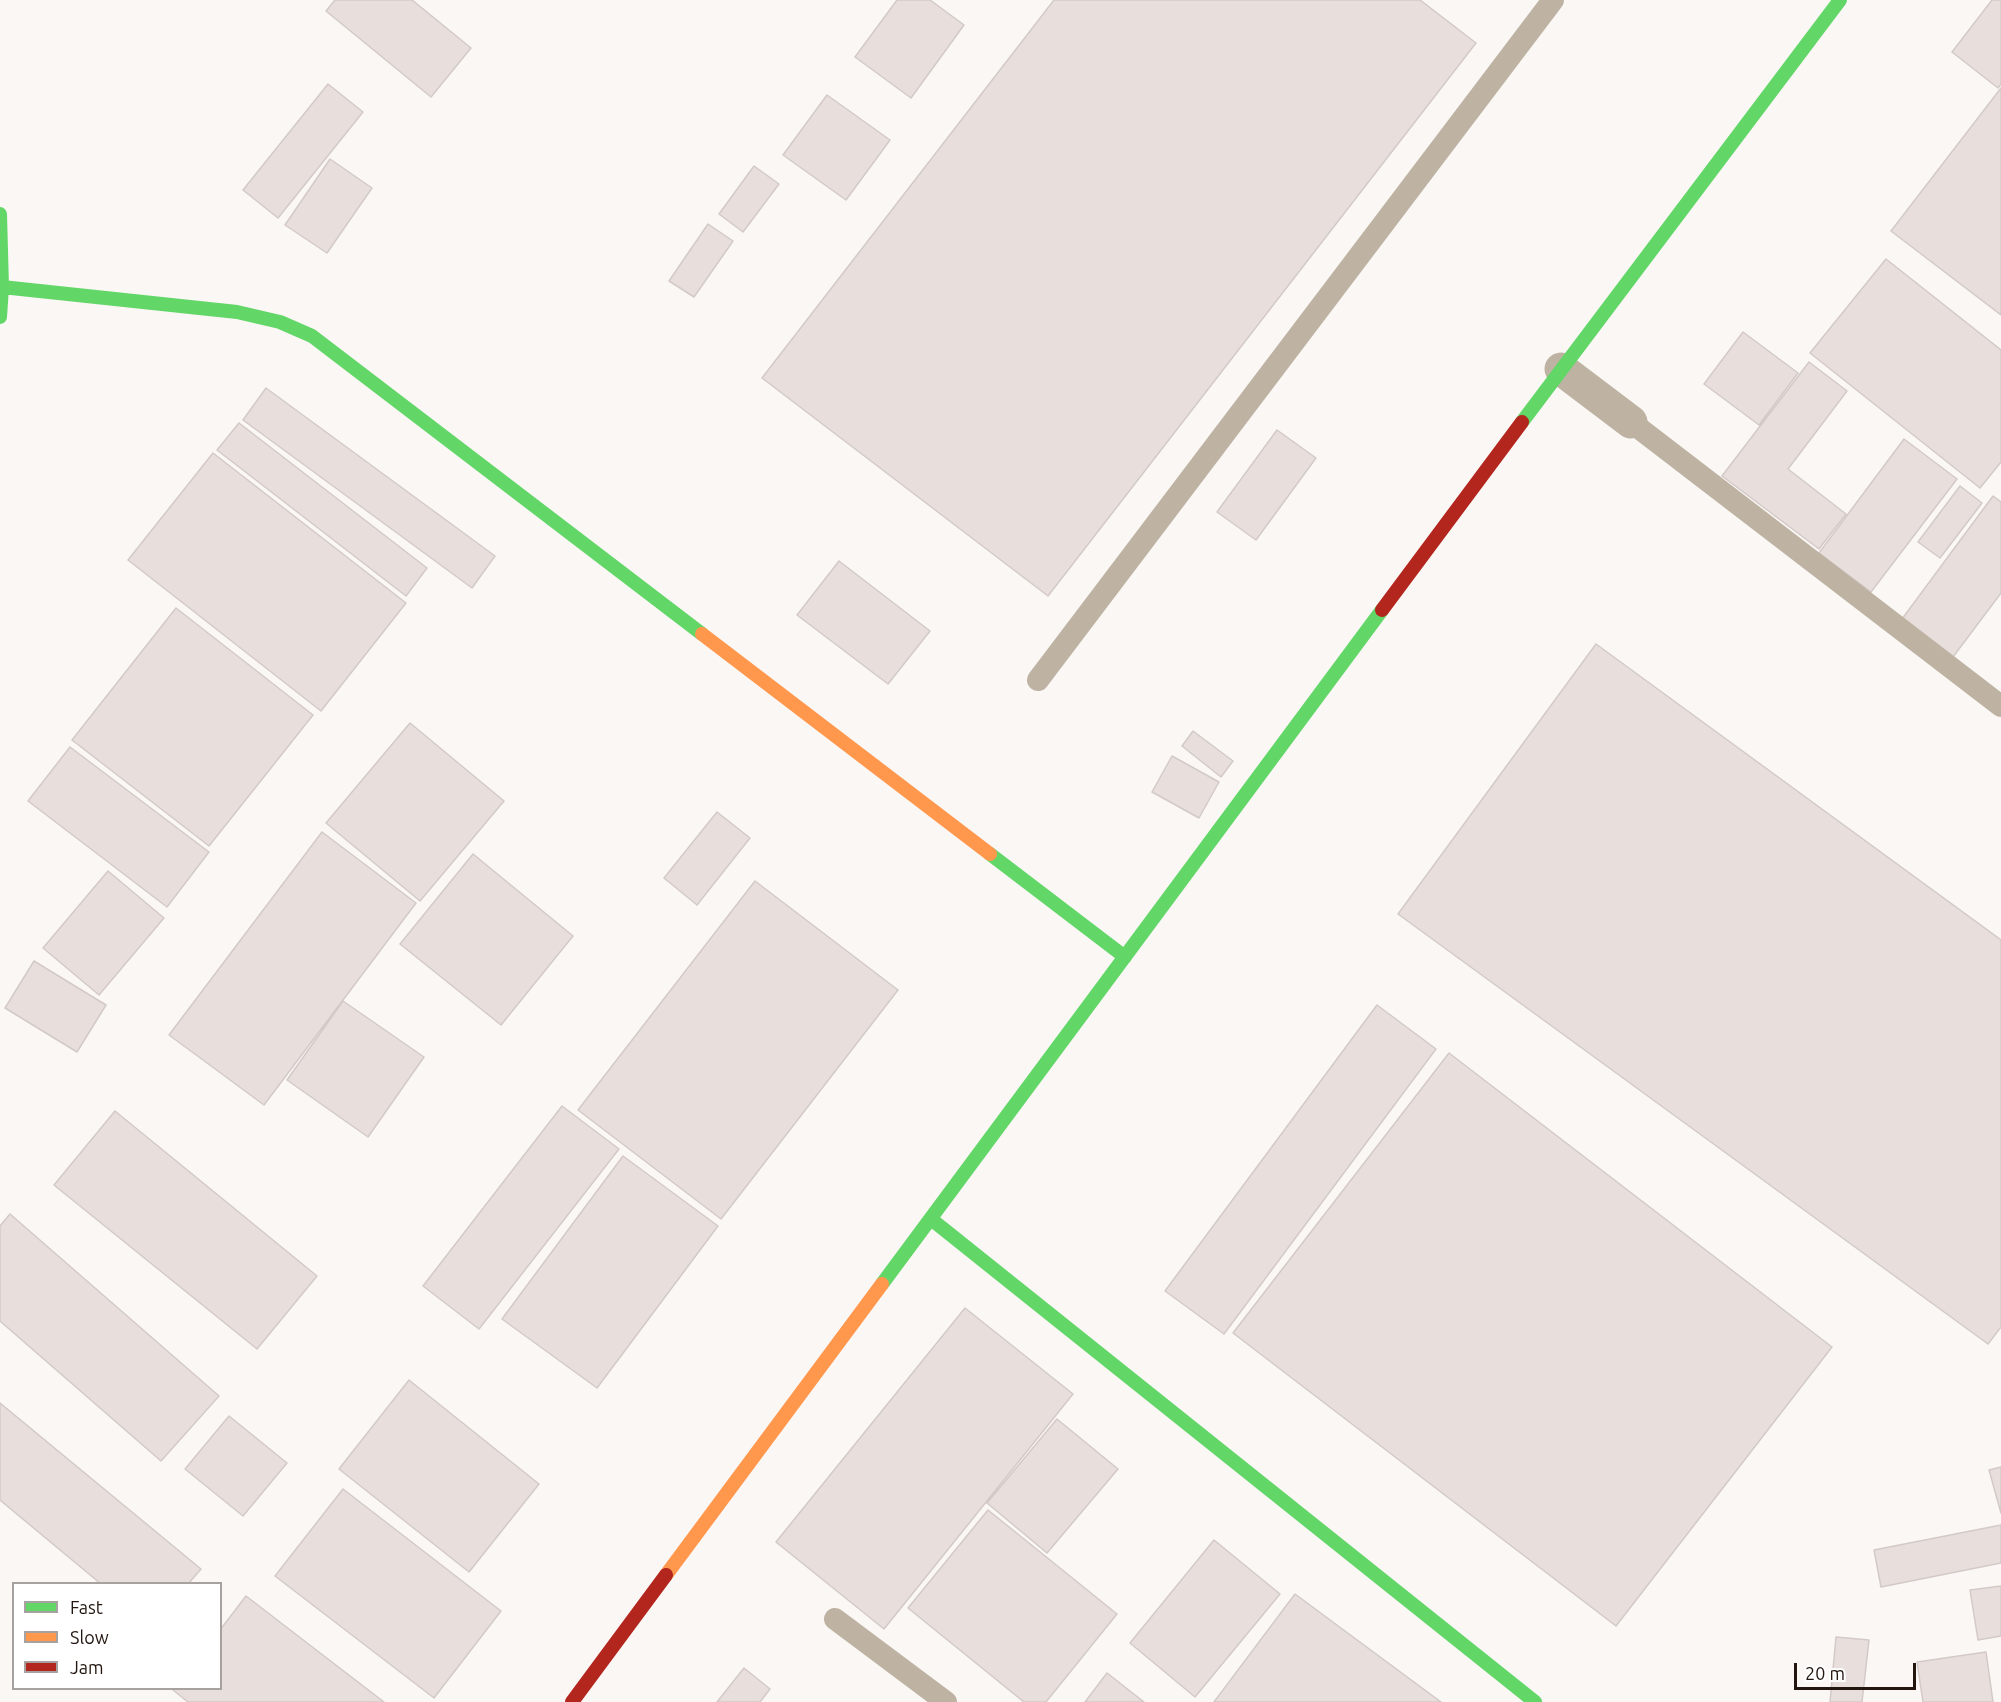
<!DOCTYPE html>
<style>
body{margin:0}
#map{position:relative;width:2001px;height:1702px;overflow:hidden;background:#faf7f5;font-family:Ubuntu,sans-serif}
canvas{display:block}
.legend{position:absolute;left:12px;top:1582px;width:210px;height:108px;box-sizing:border-box;background:#fff;border:2px solid #a7a29f;margin:0;padding:8px 10px;list-style:none;font-size:18px;color:#22160f}
.legend li{display:flex;align-items:center;gap:12px;height:30px}
.legend b{width:30px;border:2px solid #a7a29f}
.scale{position:absolute;left:1794px;top:1663px;width:122px;height:27px;box-sizing:border-box;border:3px solid #22160f;border-top:0;padding-left:8px;font-size:18px;line-height:21px;white-space:nowrap;color:#22160f;-webkit-text-stroke:4px #fff;paint-order:stroke}
</style>
<div id="map">
<canvas width="2001" height="1702"></canvas>
<ul class="legend">
<li><b style="height:8px;background:#63d668"></b>Fast</li>
<li><b style="height:8px;background:#ff974d"></b>Slow</li>
<li><b style="height:8px;background:#b3261e"></b>Jam</li>
</ul>
<div class="scale">20 m</div>
</div>
<script>
const ctx = document.querySelector('canvas').getContext('2d');
ctx.lineJoin = 'round';
function fillPath(path, color) {
  ctx.fillStyle = color;
  ctx.fill(path, 'evenodd');
}
function strokePath(path, color, width, dash) {
  ctx.strokeStyle = color;
  ctx.lineWidth = width;
  ctx.lineCap = dash ? 'butt' : 'round';
  ctx.setLineDash(dash || []);
  ctx.stroke(path);
}
const building = new Path2D(`
 M 335,0 L 412,0 L 471,48 L 431,97 L 326,11 Z
 M 897,0 L 930,0 L 964,25 L 911,98 L 855,57 Z
 M 1054,0 L 1420,0 L 1476,43 L 1048,596 L 762,378 Z
 M 1992,0 L 2001,0 L 2001,84 L 1998,88 L 1952,52 Z
 M 328,84 L 363,112 L 278,218 L 243,190 Z
 M 2001,88 L 2001,315 L 1891,231 Z
 M 827,95 L 890,140 L 846,200 L 783,155 Z
 M 330,159 L 372,188 L 327,253 L 285,225 Z
 M 754,166 L 779,184 L 743,232 L 719,214 Z
 M 708,224 L 733,241 L 694,297 L 669,281 Z
 M 1886,259 L 2001,350 L 2001,462 L 1980,488 L 1810,353 Z
 M 1743,332 L 1798,373 L 1759,425 L 1704,384 Z
 M 1809,362 L 1847,391 L 1788,469 L 1846,514 L 1819,549 L 1722,476 Z
 M 266,388 L 495,556 L 472,588 L 243,420 Z
 M 239,423 L 427,568 L 406,596 L 217,450 Z
 M 1277,430 L 1316,458 L 1256,540 L 1217,512 Z
 M 1904,439 L 1957,479 L 1871,592 L 1819,553 Z
 M 213,453 L 406,603 L 321,711 L 128,560 Z
 M 1960,486 L 1982,503 L 1940,558 L 1918,542 Z
 M 1993,496 L 2001,502 L 2001,593 L 1953,657 L 1902,619 Z
 M 839,561 L 930,631 L 888,684 L 797,615 Z
 M 176,608 L 313,715 L 209,846 L 72,740 Z
 M 1596,644 L 2001,940 L 2001,1327 L 1988,1344 L 1398,914 Z
 M 410,723 L 504,801 L 420,901 L 326,823 Z
 M 1193,731 L 1233,761 L 1221,777 L 1182,746 Z
 M 70,747 L 209,852 L 167,907 L 28,801 Z
 M 1172,756 L 1219,782 L 1199,818 L 1152,792 Z
 M 717,812 L 750,838 L 697,905 L 664,878 Z
 M 322,832 L 416,903 L 264,1105 L 169,1035 Z
 M 473,854 L 573,936 L 501,1025 L 400,944 Z
 M 108,871 L 164,918 L 99,995 L 43,948 Z
 M 755,881 L 898,990 L 721,1219 L 578,1110 Z
 M 34,961 L 106,1005 L 77,1052 L 5,1008 Z
 M 343,1001 L 424,1057 L 368,1137 L 287,1080 Z
 M 1377,1005 L 1436,1049 L 1224,1334 L 1165,1291 Z
 M 1449,1053 L 1832,1347 L 1616,1626 L 1233,1333 Z
 M 562,1106 L 619,1149 L 479,1329 L 423,1286 Z
 M 115,1111 L 317,1276 L 257,1349 L 54,1185 Z
 M 623,1156 L 718,1226 L 597,1388 L 502,1319 Z
 M 10,1214 L 219,1396 L 161,1461 L 0,1321 L 0,1226 Z
 M 965,1308 L 1073,1394 L 884,1629 L 776,1542 Z
 M 409,1380 L 539,1484 L 469,1572 L 339,1469 Z
 M 0,1403 L 201,1569 L 188,1584 L 101,1584 L 0,1500 Z
 M 229,1416 L 287,1463 L 243,1516 L 185,1469 Z
 M 1057,1419 L 1118,1469 L 1047,1553 L 987,1503 Z
 M 2001,1467 L 2001,1513 L 1989,1470 Z
 M 343,1489 L 501,1611 L 434,1698 L 275,1576 Z
 M 988,1510 L 1117,1614 L 1046,1702 L 1024,1702 L 908,1608 Z
 M 2001,1525 L 2001,1563 L 1881,1587 L 1874,1550 Z
 M 1214,1540 L 1280,1594 L 1195,1697 L 1130,1643 Z
 M 2001,1586 L 2001,1636 L 1978,1640 L 1970,1590 Z
 M 1295,1594 L 1441,1702 L 1214,1702 Z
 M 246,1596 L 384,1702 L 188,1702 L 173,1690 L 175,1688 L 220,1688 L 220,1630 Z
 M 1836,1637 L 1869,1640 L 1862,1702 L 1830,1702 Z
 M 1986,1652 L 1993,1702 L 1923,1702 L 1917,1662 Z
 M 744,1668 L 770,1689 L 760,1702 L 717,1702 Z
 M 1107,1673 L 1144,1702 L 1085,1702 Z`);
fillPath(building, '#e8dfdd');
strokePath(building, '#d3cac8', 1.5);
strokePath(new Path2D(`
 M 1631,422 L 2001,706
 M 1038,680 L 1553,0
 M 835,1619 L 946,1702`), '#beb3a3', 22);
strokePath(new Path2D(`
 M 1561,369 L 1631,422`), '#beb3a3', 33);
strokePath(new Path2D(`
 M 0,214 L 2,287 L 0,317
 M 2,287 L 237,312 L 280,322 L 312,336 L 702,634
 M 1522,422 L 1840,0
 M 990,854 L 1125,957
 M 931,1219 L 1535,1702
 M 882,1284 L 1382,610`), '#63d668', 14);
strokePath(new Path2D(`
 M 702,634 L 990,854
 M 666,1575 L 882,1284`), '#ff974d', 14);
strokePath(new Path2D(`
 M 1382,610 L 1522,422
 M 572,1702 L 666,1575`), '#b3261e', 14);
</script>
